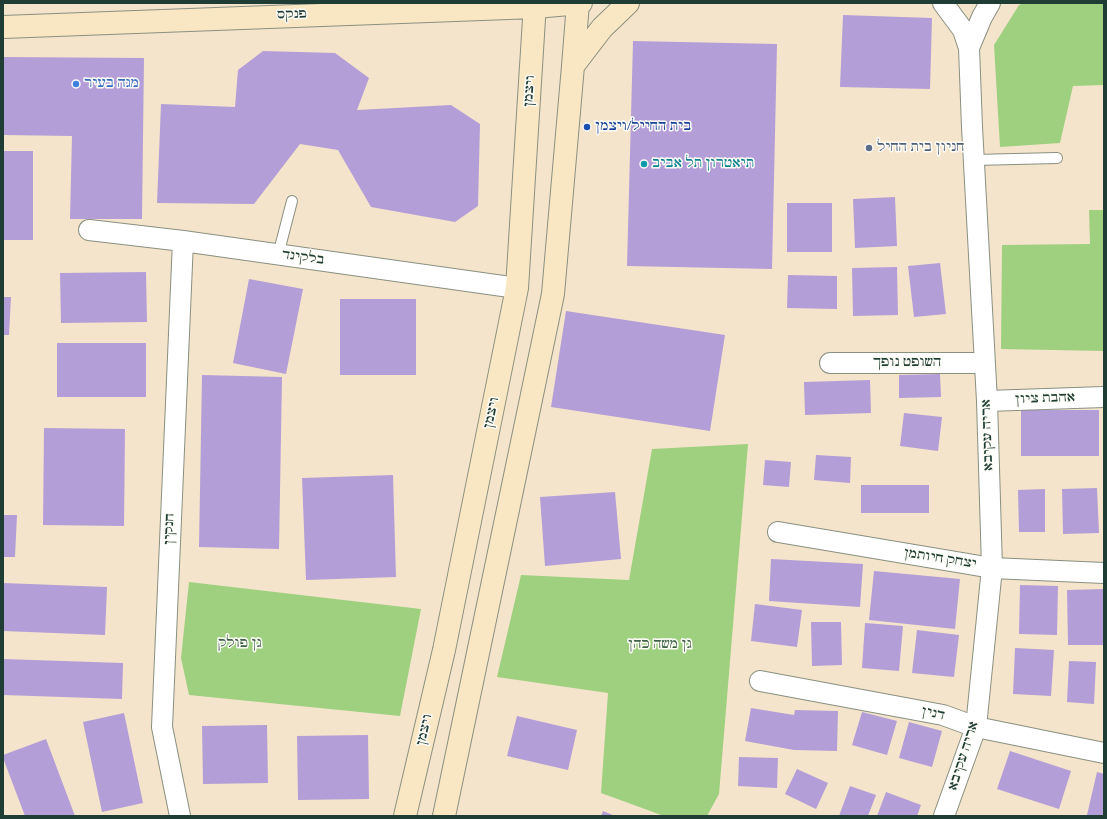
<!DOCTYPE html>
<meta charset="utf-8">
<style>
body{margin:0}
#map{position:relative;width:1107px;height:819px;overflow:hidden;background:#f4e4cb;font-family:Cardo,serif}
canvas{display:block}
.frame{position:absolute;inset:0;border:4px solid #1f3d34;pointer-events:none}
</style>
<div id="map">
<canvas width="1107" height="819"></canvas>
<div class="frame"></div>
</div>
<script>
const ctx = document.querySelector('canvas').getContext('2d');
ctx.lineJoin = 'round';
function fillPath(path, color) {
  ctx.fillStyle = color;
  ctx.fill(path, 'evenodd');
}
function strokePath(path, color, width, dash) {
  ctx.strokeStyle = color;
  ctx.lineWidth = width;
  ctx.lineCap = dash ? 'butt' : 'round';
  ctx.setLineDash(dash || []);
  ctx.stroke(path);
}
function drawText(font, color, halo, rows, align = 'center') {
  ctx.font = font + ' Cardo,"Frank Ruhl Libre",serif';
  ctx.lineWidth = 3;
  ctx.setLineDash([]);
  ctx.textBaseline = 'middle';
  ctx.strokeStyle = halo;
  ctx.fillStyle = color;
  for (const [text, x, y, turn = 0] of rows) {
    ctx.save();
    ctx.translate(x, y);
    ctx.rotate((+turn || 0) * Math.PI / 180);
    ctx.textAlign = isNaN(turn) ? turn : align;
    if (halo) ctx.strokeText(text, 0, 0);
    ctx.fillText(text, 0, 0);
    ctx.restore();
  }
}
fillPath(new Path2D(`
 M 1023,3 L 1104,3 L 1104,85 L 1073,86 L 1060,143 L 1000,147 L 994,45 L 1019,5 Z
 M 1089,210 L 1104,210 L 1104,351 L 1001,349 L 1002,245 L 1090,244 Z
 M 748,444 L 719,794 L 707,816 L 664,816 L 601,793 L 608,693 L 497,677 L 521,575 L 629,580 L 652,449 Z
 M 189,582 L 421,609 L 400,716 L 189,695 L 181,658 Z`), '#9fd080');
fillPath(new Path2D(`
 M 843,15 L 932,18 L 930,89 L 840,87 Z
 M 633,41 L 777,44 L 772,269 L 627,266 Z
 M 263,51 L 335,53 L 369,78 L 357,110 L 451,105 L 480,124 L 478,206 L 455,222 L 371,207 L 338,150 L 300,144 L 254,204 L 157,203 L 161,104 L 235,107 L 238,70 Z
 M 3,57 L 144,58 L 142,219 L 70,219 L 72,136 L 3,135 Z
 M 3,151 L 33,151 L 33,240 L 3,240 Z
 M 895,197 L 897,246 L 855,248 L 853,199 Z
 M 787,203 L 832,203 L 832,252 L 787,252 Z
 M 940,263 L 946,314 L 914,317 L 908,266 Z
 M 897,267 L 898,315 L 853,316 L 852,268 Z
 M 146,272 L 147,322 L 61,323 L 60,273 Z
 M 788,275 L 837,276 L 837,309 L 787,308 Z
 M 249,279 L 303,289 L 286,374 L 233,363 Z
 M 3,297 L 11,297 L 9,335 L 3,335 Z
 M 340,299 L 416,299 L 416,375 L 340,375 Z
 M 566,311 L 725,335 L 710,431 L 551,407 Z
 M 57,343 L 146,343 L 146,397 L 57,397 Z
 M 940,374 L 941,397 L 899,398 L 899,375 Z
 M 202,375 L 282,377 L 279,549 L 199,547 Z
 M 870,380 L 871,413 L 805,415 L 804,382 Z
 M 1021,410 L 1099,410 L 1099,456 L 1021,456 Z
 M 904,413 L 942,417 L 938,451 L 900,446 Z
 M 44,428 L 125,429 L 124,526 L 43,525 Z
 M 816,455 L 851,457 L 850,483 L 814,480 Z
 M 765,460 L 791,462 L 789,487 L 763,485 Z
 M 393,475 L 396,577 L 306,580 L 302,478 Z
 M 861,485 L 929,485 L 929,513 L 861,513 Z
 M 1097,488 L 1099,533 L 1063,534 L 1062,489 Z
 M 1045,489 L 1045,532 L 1019,532 L 1018,490 Z
 M 615,492 L 621,559 L 545,566 L 540,497 Z
 M 3,515 L 17,515 L 15,557 L 3,557 Z
 M 771,559 L 863,564 L 860,607 L 769,601 Z
 M 874,571 L 960,579 L 955,629 L 869,620 Z
 M 3,583 L 107,587 L 105,635 L 3,631 Z
 M 1020,585 L 1058,586 L 1057,635 L 1019,634 Z
 M 1104,589 L 1104,645 L 1068,645 L 1067,590 Z
 M 755,604 L 802,610 L 797,647 L 751,641 Z
 M 811,622 L 841,622 L 842,665 L 812,666 Z
 M 865,623 L 903,626 L 899,671 L 862,668 Z
 M 917,630 L 959,635 L 954,677 L 912,673 Z
 M 1015,648 L 1054,650 L 1051,696 L 1013,694 Z
 M 3,659 L 123,663 L 122,699 L 3,695 Z
 M 1069,661 L 1096,662 L 1094,704 L 1067,702 Z
 M 751,708 L 794,715 L 795,710 L 838,711 L 837,751 L 794,750 L 745,741 Z
 M 862,712 L 897,721 L 887,755 L 852,745 Z
 M 124,713 L 143,803 L 102,812 L 83,722 Z
 M 517,716 L 577,730 L 568,770 L 507,756 Z
 M 909,722 L 942,731 L 932,767 L 899,758 Z
 M 267,725 L 268,783 L 203,784 L 202,726 Z
 M 368,735 L 369,799 L 298,800 L 297,736 Z
 M 46,739 L 75,816 L 25,816 L 3,758 L 3,755 Z
 M 1010,751 L 1071,771 L 1059,809 L 997,789 Z
 M 739,757 L 778,758 L 777,788 L 738,786 Z
 M 797,769 L 828,783 L 816,809 L 785,794 Z
 M 1097,772 L 1104,774 L 1104,816 L 1087,815 Z
 M 850,786 L 876,795 L 868,816 L 839,816 Z
 M 886,792 L 921,805 L 917,816 L 877,816 Z
 M 603,811 L 615,816 L 601,816 Z`), '#b49ed7');
const lane = new Path2D(`
 M 974,160 L 1057,158
 M 278,255 L 292,201`);
const street = new Path2D(`
 M 943,3 L 963,30 L 969,48 L 972,127 L 987,401 L 992,568 L 976,727 L 944,816
 M 969,48 L 982,17 L 990,3
 M 89,230 L 183,241 L 517,288
 M 830,363 L 984,363
 M 987,401 L 1104,397
 M 778,532 L 992,568 L 1104,573
 M 760,681 L 943,715 L 976,727 L 1104,753
 M 180,816 L 162,727 L 183,241`);
const secondary = new Path2D(`
 M 3,27 L 535,7 L 581,3
 M 573,66 L 602,28 L 628,3
 M 405,816 L 444,650 L 517,288 L 535,3
 M 444,816 L 553,294 L 573,66 L 578,3`);
strokePath(lane, '#8a9080', 12);
strokePath(street, '#8a9080', 22);
strokePath(secondary, '#8a9080', 24);
strokePath(lane, '#fff', 10);
strokePath(street, '#fff', 20);
strokePath(secondary, '#f9e7c3', 22);
for (const [x, y, r, color] of [
 [76,84,4,"#3f7fe0"],
 [587,127,4,"#1a4fb4"],
 [869,148,4,"#5c6f8a"],
 [644,164,4,"#0f9aa8"]
]) {
  const dot = new Path2D();
  dot.arc(x, y, r, 0, 2 * Math.PI);
  ctx.fillStyle = color;
  ctx.fill(dot);
  strokePath(dot, '#fdfcf7', 1.5);
}
drawText('13px', '#1f3d34', '#fdfcf7', [
 ["פנקס",292,15,-2],
 ["ויצמן",530,91,-86],
 ["בלקינד",303,258,8],
 ["השופט נופך",907,363],
 ["אהבת ציון",1045,399,-2],
 ["ויצמן",492,413,-78],
 ["אריה עקיבא",988,435,-92],
 ["חנקין",170,529,-88],
 ["יצחק חיותמן",940,559,9],
 ["דנין",933,714,12],
 ["ויצמן",425,730,-77],
 ["אריה עקיבא",964,756,-72]
]);
drawText('13px', '#366cbe', '#fdfcf7', [
 ["מגה בעיר",84,84]
], 'left');
drawText('13px', '#164399', '#fdfcf7', [
 ["בית החייל/ויצמן",595,127]
], 'left');
drawText('13px', '#4e5e75', '#fdfcf7', [
 ["חניון בית החיל",877,148]
], 'left');
drawText('13px', '#0d838f', '#fdfcf7', [
 ["תיאטרון תל אביב",652,164]
], 'left');
drawText('13px', '#3f6247', '#fdfcf7', [
 ["גן פולק",240,644],
 ["גן משה כהן",660,645]
]);
</script>
